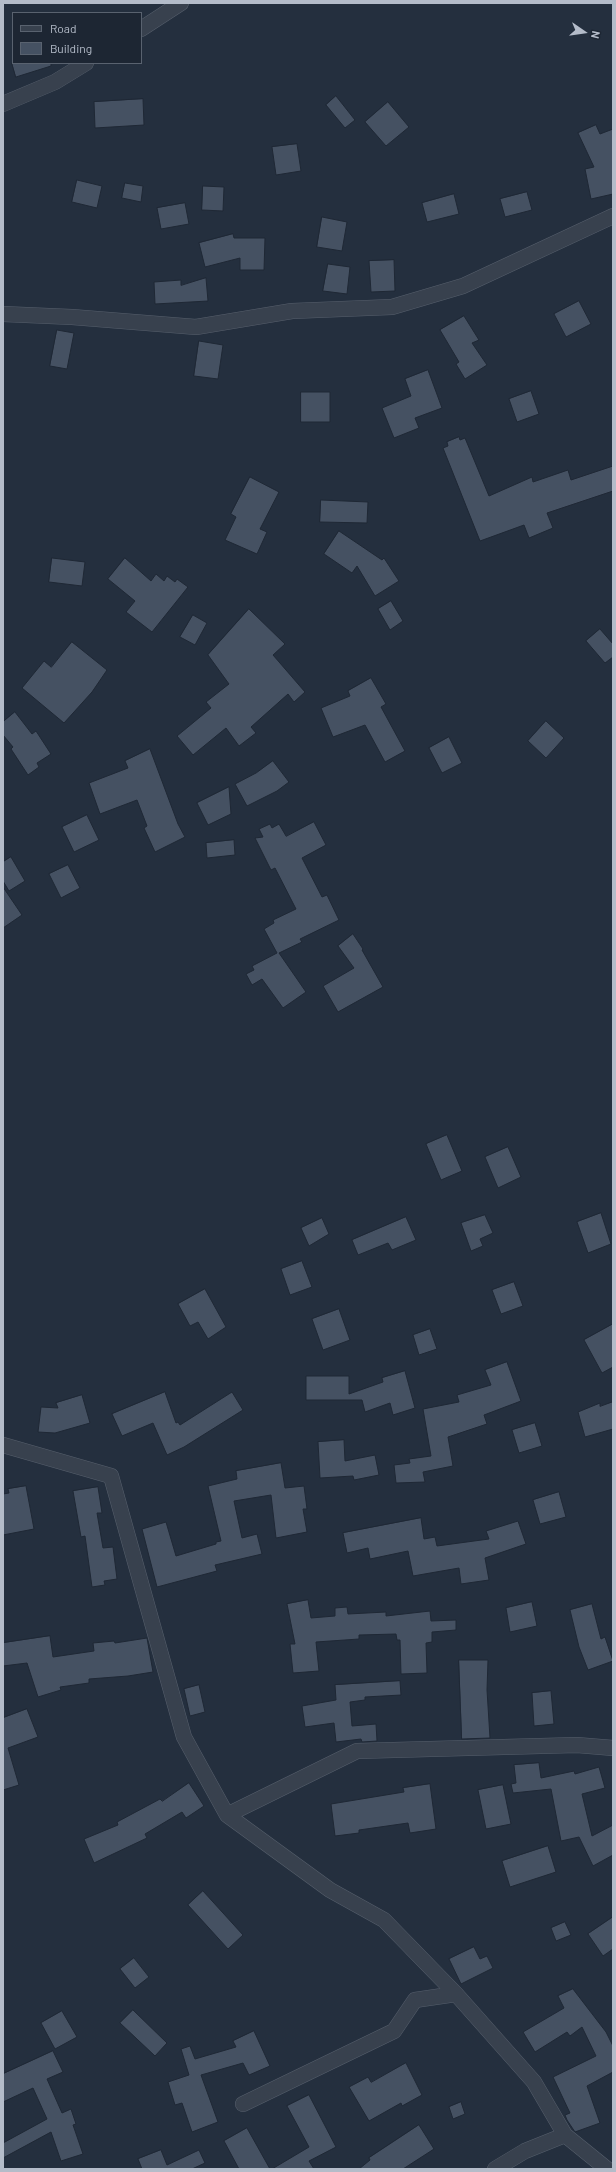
<!DOCTYPE html>
<style>
body{margin:0}
#map{position:relative;width:616px;height:2172px;overflow:hidden;background:#242f3e;font-family:Barlow,sans-serif}
canvas{display:block}
.frame{position:absolute;inset:0;border:4px solid #b4bcc9;pointer-events:none}
.legend{position:absolute;left:12px;top:12px;width:130px;height:52px;box-sizing:border-box;background:#1d2633;border:1px solid #59626f;margin:0;padding:5px 7px;list-style:none;font-size:12px;color:#b4bcc9}
.legend li{display:flex;align-items:center;gap:8px;height:20px}
.legend b{width:20px;border:1px solid #59626f}
.north{position:absolute;left:564px;top:12px;width:40px;height:40px;-webkit-text-stroke:3px #1d2633;paint-order:stroke;rotate:103deg;font-size:11px;font-weight:700;line-height:16px;text-align:center;color:#b4bcc9}
.north::after{content:'';display:block;margin:auto;width:14px;height:18px;background:#b4bcc9;clip-path:polygon(50% 0,100% 100%,50% 72%,0 100%)}
</style>
<div id="map">
<canvas width="616" height="2172"></canvas>
<div class="frame"></div>
<ul class="legend">
<li><b style="height:5px;background:#38414e"></b>Road</li>
<li><b style="height:11px;background:#455162"></b>Building</li>
</ul>
<div class="north">N</div>
</div>
<script>
const ctx = document.querySelector('canvas').getContext('2d');
ctx.lineJoin = 'round';
function fillPath(path, color) {
  ctx.fillStyle = color;
  ctx.fill(path, 'evenodd');
}
function strokePath(path, color, width, dash) {
  ctx.strokeStyle = color;
  ctx.lineWidth = width;
  ctx.lineCap = dash ? 'butt' : 'round';
  ctx.setLineDash(dash || []);
  ctx.stroke(path);
}
const building = new Path2D(`
 M 12,63 L 51,63 L 51,66 L 16,77 Z
 M 336,96 L 355,120 L 345,128 L 326,105 Z
 M 143,99 L 144,125 L 95,128 L 94,102 Z
 M 388,102 L 409,127 L 386,146 L 365,122 Z
 M 596,125 L 600,134 L 613,129 L 613,194 L 591,199 L 585,169 L 594,167 L 578,133 Z
 M 297,144 L 301,171 L 276,175 L 272,147 Z
 M 77,180 L 102,186 L 97,208 L 72,202 Z
 M 125,183 L 143,186 L 141,202 L 122,198 Z
 M 203,186 L 224,187 L 223,211 L 202,210 Z
 M 527,192 L 532,210 L 505,217 L 500,199 Z
 M 454,194 L 459,214 L 427,222 L 422,203 Z
 M 185,203 L 189,224 L 161,229 L 157,208 Z
 M 322,217 L 347,222 L 342,251 L 317,247 Z
 M 233,234 L 234,238 L 265,238 L 264,270 L 240,270 L 240,258 L 205,267 L 199,243 Z
 M 394,260 L 395,291 L 371,292 L 369,261 Z
 M 328,264 L 350,267 L 347,294 L 323,291 Z
 M 206,278 L 208,301 L 155,304 L 154,282 L 181,280 L 181,285 Z
 M 579,301 L 591,324 L 566,337 L 554,314 Z
 M 464,316 L 479,340 L 472,343 L 487,365 L 465,379 L 456,364 L 459,362 L 440,330 Z
 M 57,330 L 74,333 L 67,369 L 50,366 Z
 M 199,341 L 223,345 L 218,379 L 194,376 Z
 M 428,370 L 442,408 L 415,418 L 419,428 L 394,438 L 382,408 L 411,396 L 405,379 Z
 M 531,391 L 539,414 L 517,422 L 509,399 Z
 M 301,392 L 330,392 L 330,422 L 301,422 Z
 M 459,437 L 460,440 L 465,438 L 489,496 L 532,477 L 533,482 L 568,470 L 571,480 L 613,466 L 613,491 L 547,513 L 553,528 L 529,538 L 524,525 L 480,541 L 443,448 L 448,446 L 447,442 Z
 M 250,477 L 279,492 L 260,529 L 267,532 L 257,554 L 225,540 L 236,517 L 231,514 Z
 M 321,500 L 368,502 L 367,523 L 320,522 Z
 M 339,531 L 382,560 L 384,558 L 399,581 L 375,596 L 357,566 L 352,573 L 324,554 Z
 M 52,558 L 85,562 L 82,586 L 49,582 Z
 M 125,558 L 151,581 L 156,574 L 164,581 L 167,576 L 175,582 L 177,579 L 188,587 L 152,632 L 126,612 L 135,601 L 108,579 Z
 M 391,601 L 403,621 L 390,630 L 378,609 Z
 M 249,609 L 285,644 L 273,655 L 305,692 L 294,702 L 288,694 L 251,727 L 256,733 L 239,746 L 226,728 L 193,755 L 177,736 L 211,708 L 206,702 L 229,684 L 208,655 Z
 M 193,615 L 207,623 L 195,645 L 180,637 Z
 M 600,629 L 613,644 L 613,657 L 605,663 L 586,641 Z
 M 72,642 L 107,670 L 92,692 L 64,723 L 22,688 L 44,661 L 51,667 Z
 M 371,678 L 386,704 L 381,707 L 405,751 L 385,762 L 365,725 L 333,737 L 321,708 L 350,696 L 348,691 Z
 M 15,712 L 32,734 L 36,731 L 51,754 L 37,763 L 39,767 L 28,775 L 11,749 L 13,747 L 3,735 L 3,722 Z
 M 546,721 L 564,738 L 546,758 L 528,741 Z
 M 449,737 L 462,763 L 442,773 L 429,748 Z
 M 150,749 L 178,824 L 185,837 L 155,852 L 144,828 L 147,826 L 137,800 L 100,814 L 89,783 L 128,768 L 125,761 Z
 M 273,761 L 289,782 L 277,791 L 247,806 L 235,784 L 256,773 Z
 M 229,787 L 231,814 L 208,825 L 197,803 Z
 M 87,815 L 99,840 L 74,852 L 62,827 Z
 M 314,822 L 326,845 L 302,858 L 322,897 L 327,895 L 339,920 L 300,939 L 302,942 L 279,953 L 306,992 L 283,1008 L 262,979 L 252,985 L 246,974 L 254,970 L 252,966 L 277,953 L 264,929 L 274,923 L 273,920 L 296,909 L 275,868 L 271,870 L 255,838 L 263,837 L 259,829 L 270,824 L 272,828 L 279,824 L 286,836 Z
 M 234,840 L 235,855 L 207,858 L 206,843 Z
 M 11,857 L 25,881 L 9,891 L 3,881 L 3,862 Z
 M 68,865 L 80,888 L 61,898 L 49,874 Z
 M 3,887 L 22,915 L 3,928 Z
 M 353,934 L 363,949 L 362,950 L 383,987 L 338,1012 L 323,986 L 354,968 L 338,946 Z
 M 447,1135 L 462,1171 L 441,1180 L 426,1144 Z
 M 508,1147 L 521,1177 L 498,1188 L 485,1157 Z
 M 601,1213 L 611,1244 L 588,1253 L 577,1222 Z
 M 485,1215 L 493,1233 L 480,1239 L 483,1246 L 471,1251 L 461,1223 Z
 M 406,1217 L 416,1240 L 392,1250 L 388,1243 L 358,1255 L 352,1240 Z
 M 322,1218 L 329,1234 L 309,1246 L 301,1228 Z
 M 302,1261 L 312,1287 L 290,1295 L 281,1269 Z
 M 514,1282 L 523,1306 L 501,1314 L 492,1290 Z
 M 205,1289 L 226,1327 L 208,1339 L 198,1322 L 190,1326 L 178,1304 Z
 M 339,1309 L 350,1340 L 323,1350 L 312,1319 Z
 M 613,1324 L 613,1367 L 602,1373 L 584,1340 Z
 M 430,1329 L 437,1349 L 419,1355 L 413,1335 Z
 M 507,1362 L 521,1401 L 484,1415 L 487,1424 L 448,1437 L 453,1466 L 423,1472 L 425,1482 L 396,1483 L 394,1465 L 410,1463 L 409,1459 L 431,1456 L 423,1409 L 459,1402 L 457,1395 L 491,1385 L 485,1370 Z
 M 405,1371 L 415,1408 L 393,1415 L 390,1403 L 365,1412 L 362,1400 L 306,1400 L 306,1376 L 349,1376 L 349,1394 L 383,1382 L 382,1378 Z
 M 165,1392 L 176,1423 L 178,1422 L 180,1425 L 232,1392 L 243,1410 L 184,1447 L 167,1455 L 153,1423 L 122,1436 L 112,1414 Z
 M 82,1395 L 90,1423 L 55,1433 L 38,1432 L 41,1407 L 58,1408 L 56,1403 Z
 M 613,1402 L 613,1429 L 585,1437 L 578,1412 L 600,1403 L 600,1406 Z
 M 535,1423 L 542,1446 L 519,1453 L 512,1430 Z
 M 344,1440 L 345,1461 L 375,1455 L 379,1475 L 354,1480 L 353,1476 L 320,1478 L 318,1442 Z
 M 281,1463 L 285,1488 L 304,1486 L 307,1509 L 303,1509 L 307,1532 L 276,1538 L 271,1495 L 234,1501 L 242,1538 L 257,1534 L 262,1554 L 215,1565 L 217,1571 L 157,1587 L 142,1529 L 166,1522 L 176,1556 L 216,1544 L 216,1542 L 221,1541 L 208,1486 L 237,1479 L 236,1471 Z
 M 26,1486 L 34,1529 L 3,1535 L 3,1494 L 9,1493 L 8,1489 Z
 M 98,1487 L 102,1513 L 97,1513 L 103,1548 L 113,1547 L 117,1579 L 104,1581 L 105,1585 L 92,1587 L 85,1536 L 81,1537 L 73,1491 Z
 M 559,1492 L 566,1517 L 540,1524 L 533,1500 Z
 M 421,1518 L 424,1539 L 435,1537 L 437,1546 L 489,1539 L 486,1531 L 518,1521 L 526,1544 L 485,1558 L 489,1580 L 461,1584 L 459,1568 L 413,1576 L 408,1551 L 370,1559 L 368,1548 L 347,1553 L 343,1533 Z
 M 308,1600 L 311,1618 L 335,1616 L 335,1608 L 347,1607 L 348,1614 L 386,1612 L 386,1616 L 430,1611 L 431,1621 L 456,1620 L 456,1630 L 432,1632 L 432,1642 L 426,1643 L 427,1673 L 401,1674 L 400,1640 L 397,1640 L 396,1634 L 359,1635 L 359,1639 L 316,1642 L 319,1671 L 293,1673 L 290,1644 L 295,1644 L 287,1604 Z
 M 532,1602 L 537,1626 L 510,1632 L 506,1608 Z
 M 592,1604 L 601,1639 L 605,1637 L 613,1661 L 588,1670 L 579,1647 L 570,1610 Z
 M 50,1636 L 53,1657 L 94,1651 L 93,1643 L 114,1641 L 115,1643 L 147,1638 L 153,1672 L 128,1676 L 89,1679 L 89,1683 L 60,1687 L 61,1690 L 38,1697 L 27,1663 L 3,1666 L 3,1643 Z
 M 459,1660 L 488,1660 L 487,1690 L 490,1738 L 462,1739 Z
 M 400,1681 L 401,1695 L 365,1697 L 365,1700 L 350,1702 L 352,1726 L 376,1724 L 377,1741 L 362,1742 L 361,1739 L 336,1742 L 334,1723 L 305,1727 L 302,1706 L 336,1700 L 335,1685 Z
 M 199,1685 L 205,1712 L 190,1716 L 184,1689 Z
 M 551,1691 L 554,1724 L 534,1726 L 532,1693 Z
 M 27,1709 L 38,1737 L 8,1748 L 19,1785 L 3,1790 L 3,1718 Z
 M 539,1763 L 541,1778 L 574,1771 L 575,1774 L 599,1767 L 605,1788 L 582,1794 L 592,1836 L 613,1825 L 613,1855 L 593,1866 L 579,1837 L 561,1841 L 551,1789 L 513,1793 L 511,1784 L 516,1783 L 514,1765 Z
 M 189,1783 L 204,1806 L 186,1818 L 182,1812 L 145,1834 L 147,1838 L 94,1863 L 84,1839 L 118,1825 L 117,1822 L 160,1799 L 162,1801 Z
 M 430,1784 L 436,1829 L 410,1833 L 408,1823 L 359,1830 L 359,1833 L 335,1836 L 331,1804 L 404,1792 L 403,1788 Z
 M 503,1785 L 511,1824 L 486,1829 L 478,1790 Z
 M 548,1846 L 556,1872 L 510,1887 L 502,1861 Z
 M 203,1891 L 243,1935 L 228,1949 L 188,1905 Z
 M 613,1917 L 613,1949 L 603,1956 L 588,1934 Z
 M 565,1922 L 571,1935 L 556,1941 L 551,1928 Z
 M 474,1947 L 480,1959 L 487,1956 L 493,1968 L 461,1984 L 449,1959 Z
 M 134,1958 L 149,1977 L 135,1988 L 120,1969 Z
 M 573,1989 L 606,2032 L 613,2046 L 613,2072 L 587,2086 L 600,2123 L 575,2132 L 567,2120 L 565,2115 L 570,2113 L 553,2077 L 596,2056 L 582,2027 L 570,2036 L 567,2032 L 535,2052 L 523,2032 L 564,2008 L 558,1996 Z
 M 133,2010 L 167,2043 L 155,2056 L 120,2023 Z
 M 62,2011 L 77,2037 L 55,2049 L 41,2023 Z
 M 254,2031 L 270,2066 L 249,2075 L 243,2063 L 201,2075 L 218,2122 L 192,2132 L 182,2103 L 175,2105 L 168,2082 L 189,2075 L 181,2049 L 190,2046 L 195,2059 L 236,2047 L 233,2041 Z
 M 53,2051 L 63,2072 L 47,2079 L 62,2113 L 71,2109 L 76,2124 L 73,2125 L 83,2154 L 61,2161 L 51,2132 L 3,2158 L 3,2143 L 47,2119 L 33,2088 L 3,2102 L 3,2074 Z
 M 406,2063 L 422,2095 L 402,2106 L 401,2103 L 369,2121 L 349,2087 L 368,2077 L 371,2082 Z
 M 309,2095 L 336,2147 L 309,2161 L 314,2169 L 272,2169 L 309,2147 L 287,2106 Z
 M 461,2102 L 465,2114 L 453,2119 L 449,2107 Z
 M 419,2125 L 434,2149 L 403,2169 L 359,2169 L 370,2160 L 369,2158 Z
 M 247,2128 L 270,2169 L 239,2169 L 224,2141 Z
 M 161,2150 L 167,2165 L 199,2150 L 205,2163 L 192,2169 L 142,2169 L 138,2159 Z`);
fillPath(building, '#455162');
strokePath(building, '#1f2835', 1);
const street = new Path2D(`
 M 141,29 L 181,3
 M 3,104 L 55,82 L 86,63
 M 3,314 L 72,317 L 196,327 L 292,311 L 392,307 L 463,286 L 613,216
 M 3,1445 L 111,1476 L 184,1737 L 227,1815 L 330,1890 L 384,1920 L 456,1994 L 534,2082 L 565,2135 L 607,2169
 M 227,1815 L 357,1751 L 577,1745 L 613,1748
 M 243,2104 L 394,2031 L 415,2000 L 456,1994
 M 495,2169 L 525,2151 L 565,2135`);
strokePath(street, '#565f6c', 16);
strokePath(street, '#38414e', 15);
</script>
